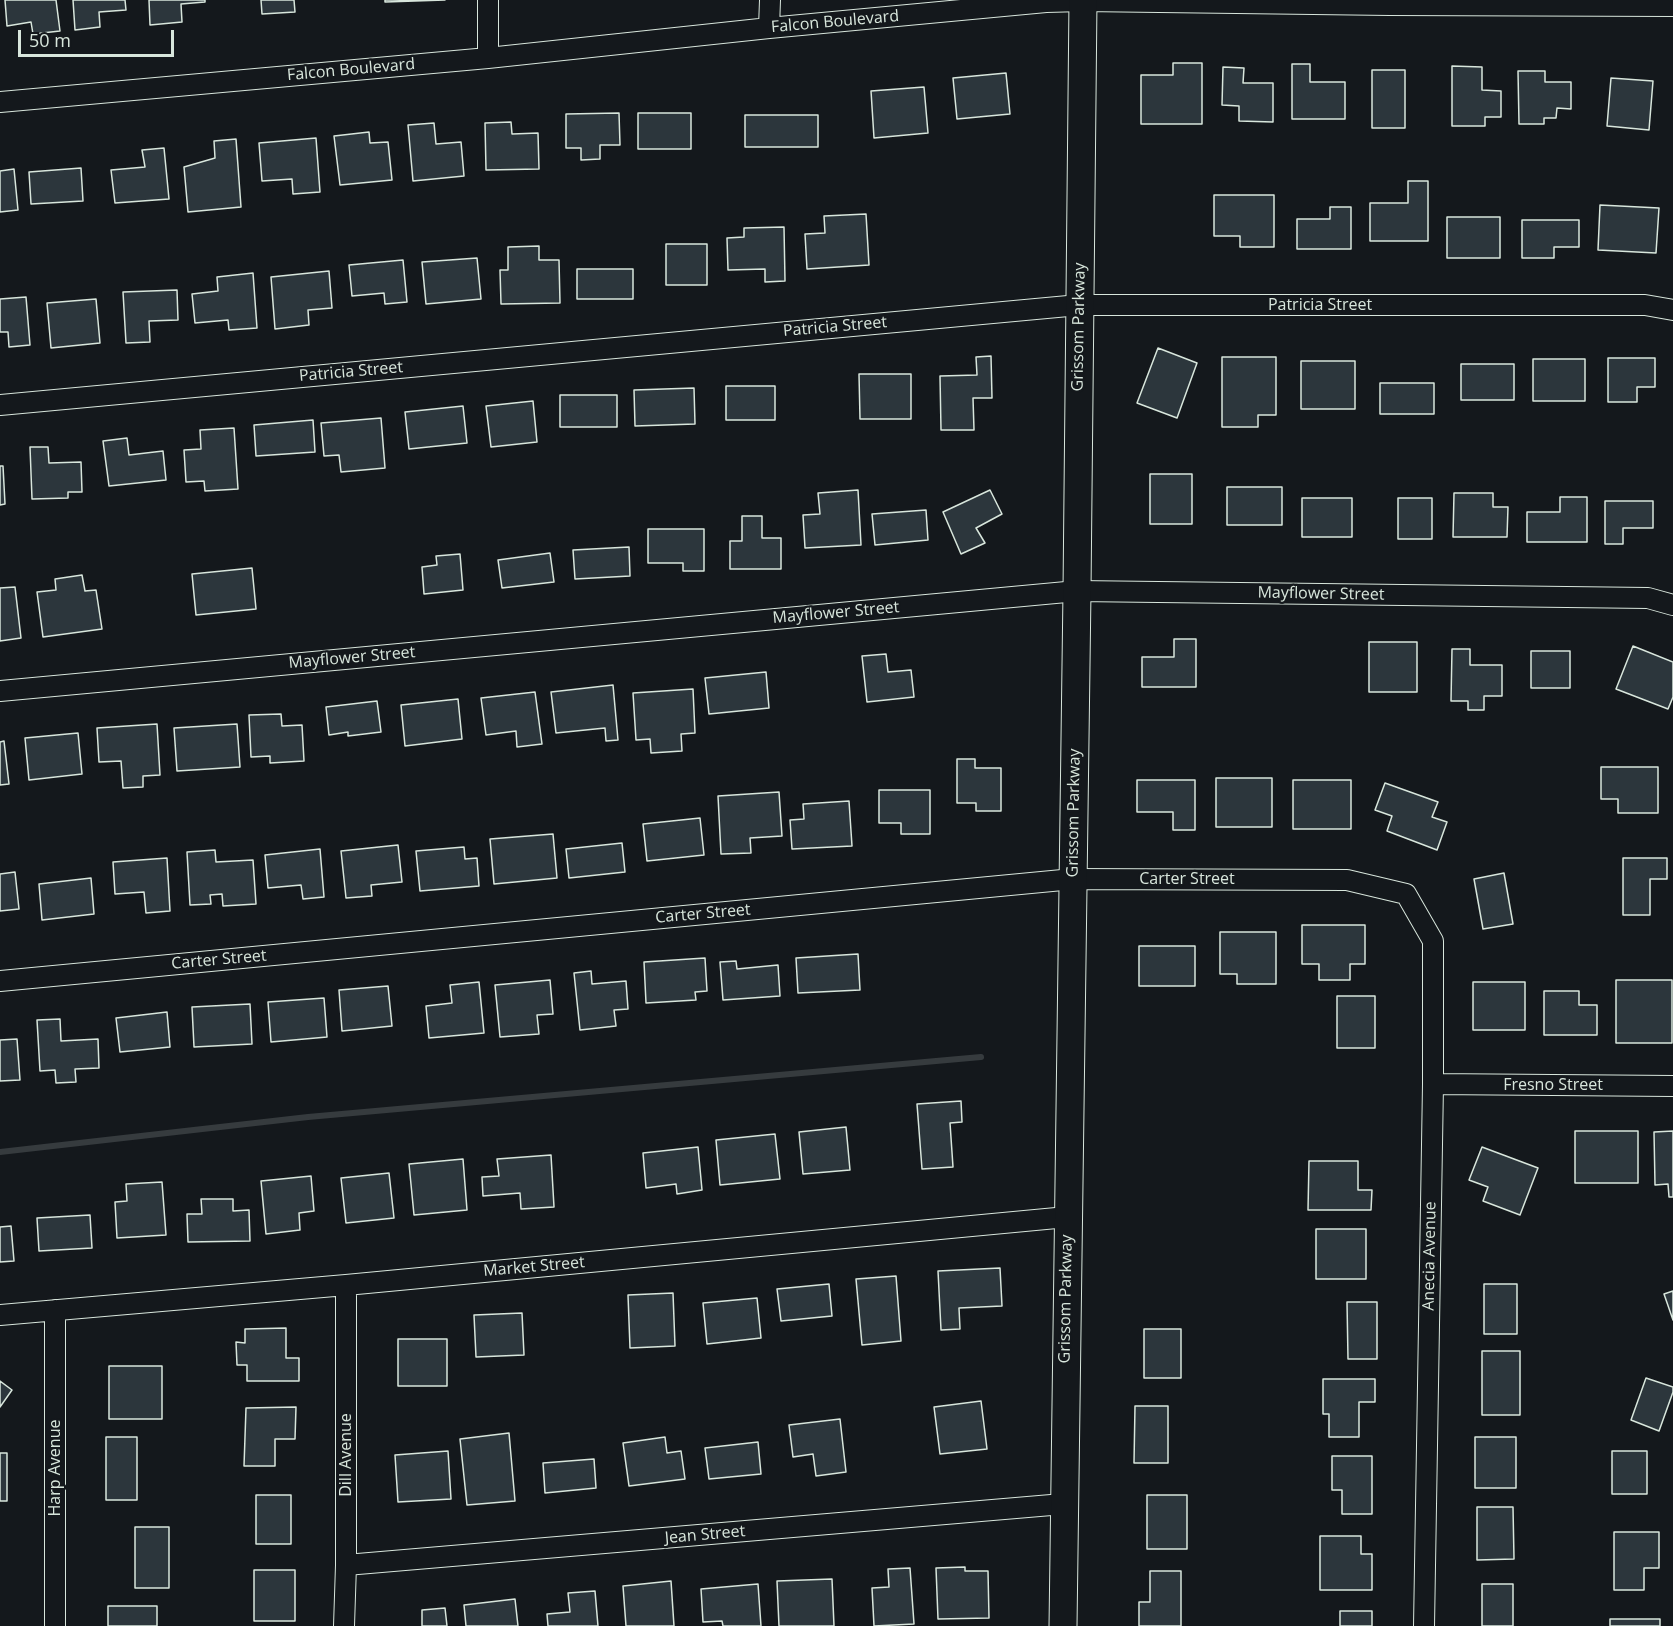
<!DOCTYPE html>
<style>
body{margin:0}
#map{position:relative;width:1673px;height:1626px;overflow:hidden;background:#14181c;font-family:"Open Sans",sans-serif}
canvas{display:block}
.scale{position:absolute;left:18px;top:30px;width:156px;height:27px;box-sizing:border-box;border:3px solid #d8e6dc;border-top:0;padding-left:8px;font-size:18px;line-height:21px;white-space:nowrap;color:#d8e6dc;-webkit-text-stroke:4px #14181c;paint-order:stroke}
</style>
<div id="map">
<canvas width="1673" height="1626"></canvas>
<div class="scale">50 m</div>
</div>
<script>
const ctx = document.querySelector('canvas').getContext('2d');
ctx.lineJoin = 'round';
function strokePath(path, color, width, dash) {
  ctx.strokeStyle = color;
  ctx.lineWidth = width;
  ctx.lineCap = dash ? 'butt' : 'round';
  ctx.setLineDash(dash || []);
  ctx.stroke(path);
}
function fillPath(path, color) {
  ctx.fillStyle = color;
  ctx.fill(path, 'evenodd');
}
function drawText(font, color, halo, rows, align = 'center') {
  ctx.font = font + ' "Open Sans",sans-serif';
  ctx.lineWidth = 4.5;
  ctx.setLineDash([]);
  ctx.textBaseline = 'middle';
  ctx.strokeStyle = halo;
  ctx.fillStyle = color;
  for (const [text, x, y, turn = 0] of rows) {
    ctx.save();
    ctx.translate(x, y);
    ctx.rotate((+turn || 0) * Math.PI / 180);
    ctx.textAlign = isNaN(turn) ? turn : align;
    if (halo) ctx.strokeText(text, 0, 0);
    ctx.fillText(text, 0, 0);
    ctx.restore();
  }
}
strokePath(new Path2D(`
 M 0,1152 L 308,1117 L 981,1057`), '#363b3e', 6);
const building = new Path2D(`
 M 5,0 L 56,0 L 60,31 L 33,34 L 31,22 L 7,26 Z
 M 73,0 L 125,0 L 126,10 L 99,12 L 100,27 L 75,30 Z
 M 149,0 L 205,0 L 205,2 L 181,4 L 182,22 L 150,25 Z
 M 261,0 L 294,0 L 295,12 L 262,14 Z
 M 385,0 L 445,0 L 385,2 Z
 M 1173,63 L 1202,63 L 1202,124 L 1141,124 L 1141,75 L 1173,75 Z
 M 1292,64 L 1310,64 L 1310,82 L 1345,82 L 1345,119 L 1292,119 Z
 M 1452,66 L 1482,67 L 1482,90 L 1501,91 L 1501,117 L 1485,117 L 1485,126 L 1452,126 Z
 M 1223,67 L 1244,68 L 1243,83 L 1273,83 L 1273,122 L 1239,121 L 1239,106 L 1222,105 Z
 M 1372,70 L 1405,70 L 1405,128 L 1372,128 Z
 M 1518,71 L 1545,71 L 1545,82 L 1571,82 L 1571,109 L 1557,108 L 1556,118 L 1544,118 L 1544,124 L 1519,124 Z
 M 1006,73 L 1010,114 L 957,119 L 953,78 Z
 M 1611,78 L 1653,81 L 1649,130 L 1607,126 Z
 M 924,87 L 928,133 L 874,138 L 871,91 Z
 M 619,113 L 620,145 L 600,145 L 600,159 L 581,160 L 581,148 L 566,148 L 566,114 Z
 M 638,113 L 691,113 L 691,149 L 638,149 Z
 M 745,115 L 818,115 L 818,147 L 745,147 Z
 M 511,122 L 512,134 L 538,133 L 539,169 L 486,170 L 485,123 Z
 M 434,123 L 436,144 L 461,142 L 464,176 L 413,181 L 408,125 Z
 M 369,132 L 370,143 L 388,142 L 392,180 L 340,185 L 334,136 Z
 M 316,138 L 320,192 L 293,194 L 292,179 L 262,181 L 259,143 Z
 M 236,139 L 241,207 L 188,212 L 184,167 L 215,158 L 214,141 Z
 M 164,148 L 169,199 L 115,203 L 111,170 L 145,167 L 142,150 Z
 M 81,168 L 83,201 L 31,204 L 29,172 Z
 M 14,169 L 18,210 L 0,212 L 0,171 Z
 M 1408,181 L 1428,181 L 1428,241 L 1370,241 L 1370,203 L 1408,203 Z
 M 1214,195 L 1274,195 L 1274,247 L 1240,247 L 1240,236 L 1214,236 Z
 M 1600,205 L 1659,208 L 1656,253 L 1598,250 Z
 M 1330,207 L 1351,207 L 1351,249 L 1297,249 L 1297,219 L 1330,219 Z
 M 866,214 L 869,265 L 807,269 L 805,234 L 825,233 L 824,216 Z
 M 1447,217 L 1500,217 L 1500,258 L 1447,258 Z
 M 1522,220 L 1579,220 L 1579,247 L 1554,247 L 1554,258 L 1522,258 Z
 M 784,227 L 785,281 L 765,282 L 765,269 L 728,270 L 727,238 L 744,237 L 744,228 Z
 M 666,244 L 707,244 L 707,285 L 666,285 Z
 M 539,246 L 539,260 L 559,260 L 560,303 L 501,304 L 500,270 L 508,270 L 508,247 Z
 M 477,258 L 481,299 L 426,304 L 422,262 Z
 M 403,260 L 407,302 L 385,304 L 384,293 L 352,296 L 349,265 Z
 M 577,269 L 633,269 L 633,299 L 577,299 Z
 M 329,271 L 332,308 L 308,310 L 309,325 L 275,329 L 271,277 Z
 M 253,273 L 257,328 L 229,330 L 228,320 L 195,323 L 192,294 L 218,291 L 217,277 Z
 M 177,290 L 178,320 L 149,321 L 150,342 L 126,343 L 123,292 Z
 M 26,297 L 30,345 L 9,347 L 8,332 L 0,332 L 0,299 Z
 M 96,299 L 100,343 L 51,348 L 47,303 Z
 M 1158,348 L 1197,363 L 1177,418 L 1137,403 Z
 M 991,356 L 992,398 L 973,398 L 974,430 L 941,430 L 940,376 L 977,375 L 976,357 Z
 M 1222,357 L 1276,357 L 1276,415 L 1258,415 L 1258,427 L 1222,427 Z
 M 1608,358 L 1655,358 L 1655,387 L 1637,387 L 1637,402 L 1608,402 Z
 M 1533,359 L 1585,359 L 1585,401 L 1533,401 Z
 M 1301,361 L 1355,361 L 1355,409 L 1301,409 Z
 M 1461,364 L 1514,364 L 1514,400 L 1461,400 Z
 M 859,374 L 911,374 L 911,419 L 860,419 Z
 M 1380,383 L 1434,383 L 1434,414 L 1380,414 Z
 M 726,386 L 775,386 L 775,420 L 726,420 Z
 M 694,388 L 695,424 L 635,426 L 634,390 Z
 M 560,395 L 617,395 L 617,427 L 560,427 Z
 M 533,401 L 537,442 L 491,447 L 486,406 Z
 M 463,406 L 467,443 L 409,449 L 405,412 Z
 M 381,418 L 385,468 L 341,472 L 339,455 L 324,456 L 321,423 Z
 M 313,420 L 315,452 L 256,456 L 254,425 Z
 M 234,428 L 238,489 L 205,491 L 204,481 L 186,482 L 184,450 L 201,449 L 200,430 Z
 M 127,438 L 129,455 L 163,451 L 166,480 L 109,486 L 103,441 Z
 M 30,447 L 48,447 L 49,463 L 81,462 L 82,492 L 68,492 L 68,498 L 32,499 Z
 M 0,466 L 3,466 L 5,504 L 0,505 Z
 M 1150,474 L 1192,474 L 1192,524 L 1150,524 Z
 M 1227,487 L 1282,487 L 1282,525 L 1227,525 Z
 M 858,490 L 861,545 L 805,548 L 803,515 L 820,514 L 818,493 Z
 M 990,490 L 1002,514 L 976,528 L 985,543 L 961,554 L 943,512 Z
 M 1454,493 L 1493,493 L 1493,507 L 1508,507 L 1507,537 L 1453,537 Z
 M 1560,497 L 1587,497 L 1587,542 L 1527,542 L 1527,512 L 1560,512 Z
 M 1302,498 L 1352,498 L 1352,537 L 1302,537 Z
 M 1398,498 L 1432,498 L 1432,539 L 1398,539 Z
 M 1605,501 L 1653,501 L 1653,528 L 1623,528 L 1623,544 L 1605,544 Z
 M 926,510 L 928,540 L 875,545 L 872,514 Z
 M 742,516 L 762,516 L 762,538 L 781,538 L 781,569 L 730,569 L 730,541 L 742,541 Z
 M 648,529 L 704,529 L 704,571 L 683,571 L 683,563 L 648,563 Z
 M 629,547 L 630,576 L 575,579 L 573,550 Z
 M 550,553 L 554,582 L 502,588 L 498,560 Z
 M 460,554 L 463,590 L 424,594 L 422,567 L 437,565 L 436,556 Z
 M 252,568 L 256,609 L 196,615 L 192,574 Z
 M 82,575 L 85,591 L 96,590 L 102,629 L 43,637 L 37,592 L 56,590 L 55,579 Z
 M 15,587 L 21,638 L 0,641 L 0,588 Z
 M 1174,639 L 1196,639 L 1196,687 L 1142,687 L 1142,657 L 1174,657 Z
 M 1369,642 L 1417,642 L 1417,692 L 1369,692 Z
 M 1633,646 L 1673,662 L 1673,697 L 1668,709 L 1616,689 Z
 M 1452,649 L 1470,649 L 1470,665 L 1502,665 L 1502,696 L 1484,696 L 1484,710 L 1468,710 L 1468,701 L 1451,701 Z
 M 1531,651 L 1570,651 L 1570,688 L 1531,688 Z
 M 886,654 L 888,672 L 911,670 L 914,697 L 867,702 L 862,656 Z
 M 766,672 L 769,708 L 709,714 L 705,678 Z
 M 613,685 L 618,740 L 606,741 L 605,728 L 556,733 L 551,692 Z
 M 693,689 L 695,733 L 681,734 L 682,751 L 651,753 L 650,739 L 636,740 L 633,693 Z
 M 535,692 L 542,744 L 517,747 L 516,731 L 486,735 L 481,698 Z
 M 458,699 L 462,739 L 405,746 L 401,705 Z
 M 377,701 L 381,732 L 348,736 L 348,732 L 329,735 L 326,707 Z
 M 281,714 L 282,726 L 302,725 L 304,761 L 270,763 L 270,756 L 251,757 L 249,715 Z
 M 157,724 L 160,775 L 143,776 L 143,787 L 123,788 L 121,761 L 99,762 L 97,728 Z
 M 237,724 L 240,767 L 177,771 L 174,728 Z
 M 78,733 L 82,774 L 29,780 L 25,738 Z
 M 4,741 L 9,784 L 0,785 L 0,742 Z
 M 957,759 L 975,759 L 975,768 L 1001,768 L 1001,811 L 976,811 L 976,803 L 957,803 Z
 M 1601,767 L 1658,767 L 1658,813 L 1618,813 L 1618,799 L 1601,799 Z
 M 1216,778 L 1272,778 L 1272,827 L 1216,827 Z
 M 1137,780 L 1195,780 L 1195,830 L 1173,830 L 1173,812 L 1137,812 Z
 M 1293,780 L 1351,780 L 1351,829 L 1293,829 Z
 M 1385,783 L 1438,802 L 1432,817 L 1447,822 L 1437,850 L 1387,831 L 1392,816 L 1375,810 Z
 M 879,790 L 930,790 L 930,834 L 901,834 L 901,823 L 879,823 Z
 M 779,792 L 782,836 L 750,838 L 751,853 L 721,854 L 718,796 Z
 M 849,801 L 852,846 L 792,849 L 790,820 L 804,819 L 803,804 Z
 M 700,818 L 704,855 L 647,861 L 643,824 Z
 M 553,834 L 557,878 L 494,884 L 490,839 Z
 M 622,843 L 625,872 L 569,878 L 566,849 Z
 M 398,845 L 402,882 L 371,885 L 372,896 L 346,898 L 341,851 Z
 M 464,847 L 465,859 L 477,858 L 479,886 L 420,891 L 416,851 Z
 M 320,849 L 324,897 L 303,899 L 301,885 L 268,888 L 265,855 Z
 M 215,850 L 216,862 L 253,860 L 256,904 L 223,906 L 222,894 L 210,895 L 211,904 L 190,905 L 187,852 Z
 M 167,858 L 170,911 L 146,913 L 144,892 L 115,894 L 113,862 Z
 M 1623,858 L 1667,858 L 1667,879 L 1650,879 L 1650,915 L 1623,915 Z
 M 15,872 L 19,909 L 0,911 L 0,874 Z
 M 1504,873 L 1513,924 L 1483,929 L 1474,879 Z
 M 91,878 L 94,914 L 42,920 L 39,884 Z
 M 1302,925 L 1365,925 L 1365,964 L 1350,964 L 1350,980 L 1319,980 L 1319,964 L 1302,964 Z
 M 1220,932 L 1276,932 L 1276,984 L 1237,984 L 1237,974 L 1220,974 Z
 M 1139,946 L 1195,946 L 1195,986 L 1139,986 Z
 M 858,954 L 860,990 L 798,993 L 796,958 Z
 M 705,958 L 707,991 L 695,992 L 696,1000 L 646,1003 L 644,962 Z
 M 736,961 L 737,969 L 778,965 L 780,996 L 723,1000 L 720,962 Z
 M 591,971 L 592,984 L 626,981 L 628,1009 L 614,1010 L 616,1026 L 580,1030 L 574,973 Z
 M 550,980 L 553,1014 L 537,1015 L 539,1034 L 500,1037 L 495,985 Z
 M 1616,980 L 1672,980 L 1672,1043 L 1616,1043 Z
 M 479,982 L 484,1033 L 429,1038 L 426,1006 L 452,1003 L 450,985 Z
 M 1473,982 L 1525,982 L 1525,1030 L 1473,1030 Z
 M 388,986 L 392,1026 L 342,1031 L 339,990 Z
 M 1544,991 L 1579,991 L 1579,1005 L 1597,1005 L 1597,1035 L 1544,1035 Z
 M 1337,996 L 1375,996 L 1375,1048 L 1337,1048 Z
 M 324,998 L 327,1037 L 271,1042 L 268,1002 Z
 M 250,1004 L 252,1044 L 194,1047 L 192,1007 Z
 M 167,1012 L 170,1047 L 120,1052 L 116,1018 Z
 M 60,1019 L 61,1041 L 98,1039 L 99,1068 L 75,1069 L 76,1082 L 56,1083 L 55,1070 L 40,1071 L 37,1020 Z
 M 17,1039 L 20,1080 L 0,1081 L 0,1040 Z
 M 961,1101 L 962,1122 L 950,1123 L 953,1167 L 922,1169 L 917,1104 Z
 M 846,1127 L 850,1170 L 803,1174 L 799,1132 Z
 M 1575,1131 L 1638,1131 L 1638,1183 L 1575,1183 Z
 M 1673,1131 L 1673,1197 L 1669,1197 L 1668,1184 L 1655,1185 L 1654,1132 Z
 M 775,1134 L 780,1179 L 720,1185 L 716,1140 Z
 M 698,1147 L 702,1190 L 677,1194 L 676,1184 L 646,1188 L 643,1153 Z
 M 1482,1147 L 1538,1168 L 1520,1215 L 1483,1201 L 1488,1187 L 1469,1180 Z
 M 551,1155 L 554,1207 L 521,1209 L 520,1193 L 483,1196 L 482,1177 L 499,1176 L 497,1159 Z
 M 463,1159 L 467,1210 L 414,1215 L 409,1164 Z
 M 1309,1161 L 1358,1161 L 1358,1190 L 1372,1190 L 1371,1210 L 1308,1210 Z
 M 389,1173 L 394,1218 L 346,1223 L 341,1178 Z
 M 311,1176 L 314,1211 L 299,1213 L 300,1230 L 266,1234 L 261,1181 Z
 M 162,1182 L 166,1235 L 117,1238 L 115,1202 L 127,1201 L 126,1184 Z
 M 201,1199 L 233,1199 L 233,1211 L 249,1210 L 250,1241 L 188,1242 L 187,1214 L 202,1214 Z
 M 90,1215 L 92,1248 L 39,1251 L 37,1218 Z
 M 11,1226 L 14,1261 L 0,1262 L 0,1227 Z
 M 1316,1229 L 1366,1229 L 1366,1279 L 1316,1279 Z
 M 1000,1268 L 1002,1306 L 959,1308 L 960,1329 L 941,1330 L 938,1271 Z
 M 896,1276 L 901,1341 L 862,1345 L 856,1279 Z
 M 829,1284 L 832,1316 L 781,1321 L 777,1289 Z
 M 1484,1284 L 1517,1284 L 1517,1334 L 1484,1334 Z
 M 1673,1291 L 1673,1320 L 1664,1294 Z
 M 673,1293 L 675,1346 L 630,1348 L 628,1295 Z
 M 757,1298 L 761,1338 L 707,1344 L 703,1303 Z
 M 1347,1302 L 1377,1302 L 1377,1359 L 1348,1359 Z
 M 522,1313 L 524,1355 L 476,1357 L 474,1315 Z
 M 286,1328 L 286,1358 L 299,1358 L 299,1381 L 247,1381 L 247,1365 L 237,1365 L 236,1342 L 245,1343 L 245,1329 Z
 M 1144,1329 L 1181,1329 L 1181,1378 L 1144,1378 Z
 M 398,1339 L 447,1339 L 447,1386 L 398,1386 Z
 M 1482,1351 L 1520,1351 L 1520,1415 L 1482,1415 Z
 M 109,1366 L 162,1366 L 162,1419 L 109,1419 Z
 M 1646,1378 L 1673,1387 L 1673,1392 L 1659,1431 L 1631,1420 Z
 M 1323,1379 L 1375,1379 L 1375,1402 L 1359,1402 L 1359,1437 L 1329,1437 L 1329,1414 L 1323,1414 Z
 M 0,1381 L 12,1390 L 0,1407 Z
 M 981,1401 L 987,1449 L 940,1454 L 934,1407 Z
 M 1135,1406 L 1168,1406 L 1168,1463 L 1134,1463 Z
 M 296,1407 L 295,1439 L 275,1439 L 275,1466 L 244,1466 L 246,1408 Z
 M 840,1419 L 846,1472 L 816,1476 L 813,1454 L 793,1457 L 789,1425 Z
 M 509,1433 L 515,1501 L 467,1505 L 460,1439 Z
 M 106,1437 L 137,1437 L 137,1500 L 106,1500 Z
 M 665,1437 L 667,1453 L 681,1451 L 685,1479 L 629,1486 L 623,1443 Z
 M 1475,1437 L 1516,1437 L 1516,1488 L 1475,1488 Z
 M 758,1442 L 761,1474 L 709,1479 L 705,1448 Z
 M 448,1451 L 451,1499 L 398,1502 L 395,1455 Z
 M 1612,1451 L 1647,1451 L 1647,1494 L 1612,1494 Z
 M 0,1453 L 7,1453 L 7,1501 L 0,1501 Z
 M 1332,1456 L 1372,1456 L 1372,1514 L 1342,1514 L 1342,1490 L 1332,1490 Z
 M 594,1459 L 596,1488 L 545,1493 L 543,1463 Z
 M 256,1495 L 291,1495 L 291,1544 L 256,1544 Z
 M 1147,1495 L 1187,1495 L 1187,1549 L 1147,1549 Z
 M 1477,1507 L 1513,1507 L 1514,1559 L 1477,1560 Z
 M 135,1527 L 169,1527 L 169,1588 L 135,1588 Z
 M 1614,1532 L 1659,1532 L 1659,1568 L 1644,1568 L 1644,1590 L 1614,1590 Z
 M 1320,1536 L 1361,1536 L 1361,1554 L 1372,1554 L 1372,1590 L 1320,1590 Z
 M 965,1567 L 965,1571 L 988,1571 L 989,1618 L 938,1619 L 936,1568 Z
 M 910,1568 L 914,1624 L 874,1626 L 872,1588 L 889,1587 L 888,1569 Z
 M 254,1570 L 295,1570 L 295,1621 L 254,1621 Z
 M 1150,1571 L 1181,1571 L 1181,1626 L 1139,1626 L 1139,1602 L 1150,1602 Z
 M 832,1579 L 834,1626 L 779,1626 L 777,1581 Z
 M 671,1581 L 674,1626 L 626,1626 L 623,1586 Z
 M 758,1584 L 761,1626 L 723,1626 L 722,1621 L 703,1622 L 701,1589 Z
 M 1482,1584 L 1513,1584 L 1513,1626 L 1482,1626 Z
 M 595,1591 L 598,1626 L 548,1626 L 547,1614 L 570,1612 L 568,1593 Z
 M 515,1599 L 518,1626 L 466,1626 L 464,1605 Z
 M 108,1606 L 157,1606 L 157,1626 L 108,1626 Z
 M 445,1608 L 447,1626 L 422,1626 L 422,1610 Z
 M 1340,1611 L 1372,1611 L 1372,1626 L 1340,1626 Z
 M 1610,1619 L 1660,1619 L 1660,1626 L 1610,1626 Z`);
fillPath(building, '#2c363c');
strokePath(building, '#d8e6dc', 1.5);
const minor = new Path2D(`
 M 488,0 L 488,58
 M 769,28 L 770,0
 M 0,102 L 488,58 L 769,28 L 1046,2 L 1083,1 L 1390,5 L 1673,6
 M 0,405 L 1079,305 L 1645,305 L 1673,310
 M 0,691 L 1077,591 L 1648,598 L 1673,605
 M 0,981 L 1073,879 L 1347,880 L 1406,894 L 1433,941 L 1433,1084 L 1424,1626
 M 1433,1084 L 1673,1086
 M 55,1310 L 55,1626
 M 0,1315 L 346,1285 L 1067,1217
 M 346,1565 L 1063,1504
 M 344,1626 L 346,1565 L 346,1285`);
const secondary = new Path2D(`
 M 1063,1626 L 1077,591 L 1083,0`);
strokePath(minor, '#d8e6dc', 22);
strokePath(secondary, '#d8e6dc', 29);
strokePath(minor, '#14181c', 20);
strokePath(secondary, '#14181c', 27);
drawText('16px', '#d8e6dc', '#14181c', [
 ["Falcon Boulevard",835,22,-5],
 ["Falcon Boulevard",351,70,-5],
 ["Patricia Street",1320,305],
 ["Patricia Street",835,327,-5],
 ["Grissom Parkway",1079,327,-89],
 ["Patricia Street",351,372,-5],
 ["Mayflower Street",1321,594,1],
 ["Mayflower Street",836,613,-5],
 ["Mayflower Street",352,658,-5],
 ["Grissom Parkway",1074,813,-89],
 ["Carter Street",1187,879],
 ["Carter Street",703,914,-5],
 ["Carter Street",219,960,-5],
 ["Fresno Street",1553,1085],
 ["Anecia Avenue",1430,1256,-89],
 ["Market Street",534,1267,-5],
 ["Grissom Parkway",1066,1299,-89],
 ["Dill Avenue",346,1455,-90],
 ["Harp Avenue",55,1468,-90],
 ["Jean Street",705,1535,-5]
]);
</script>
